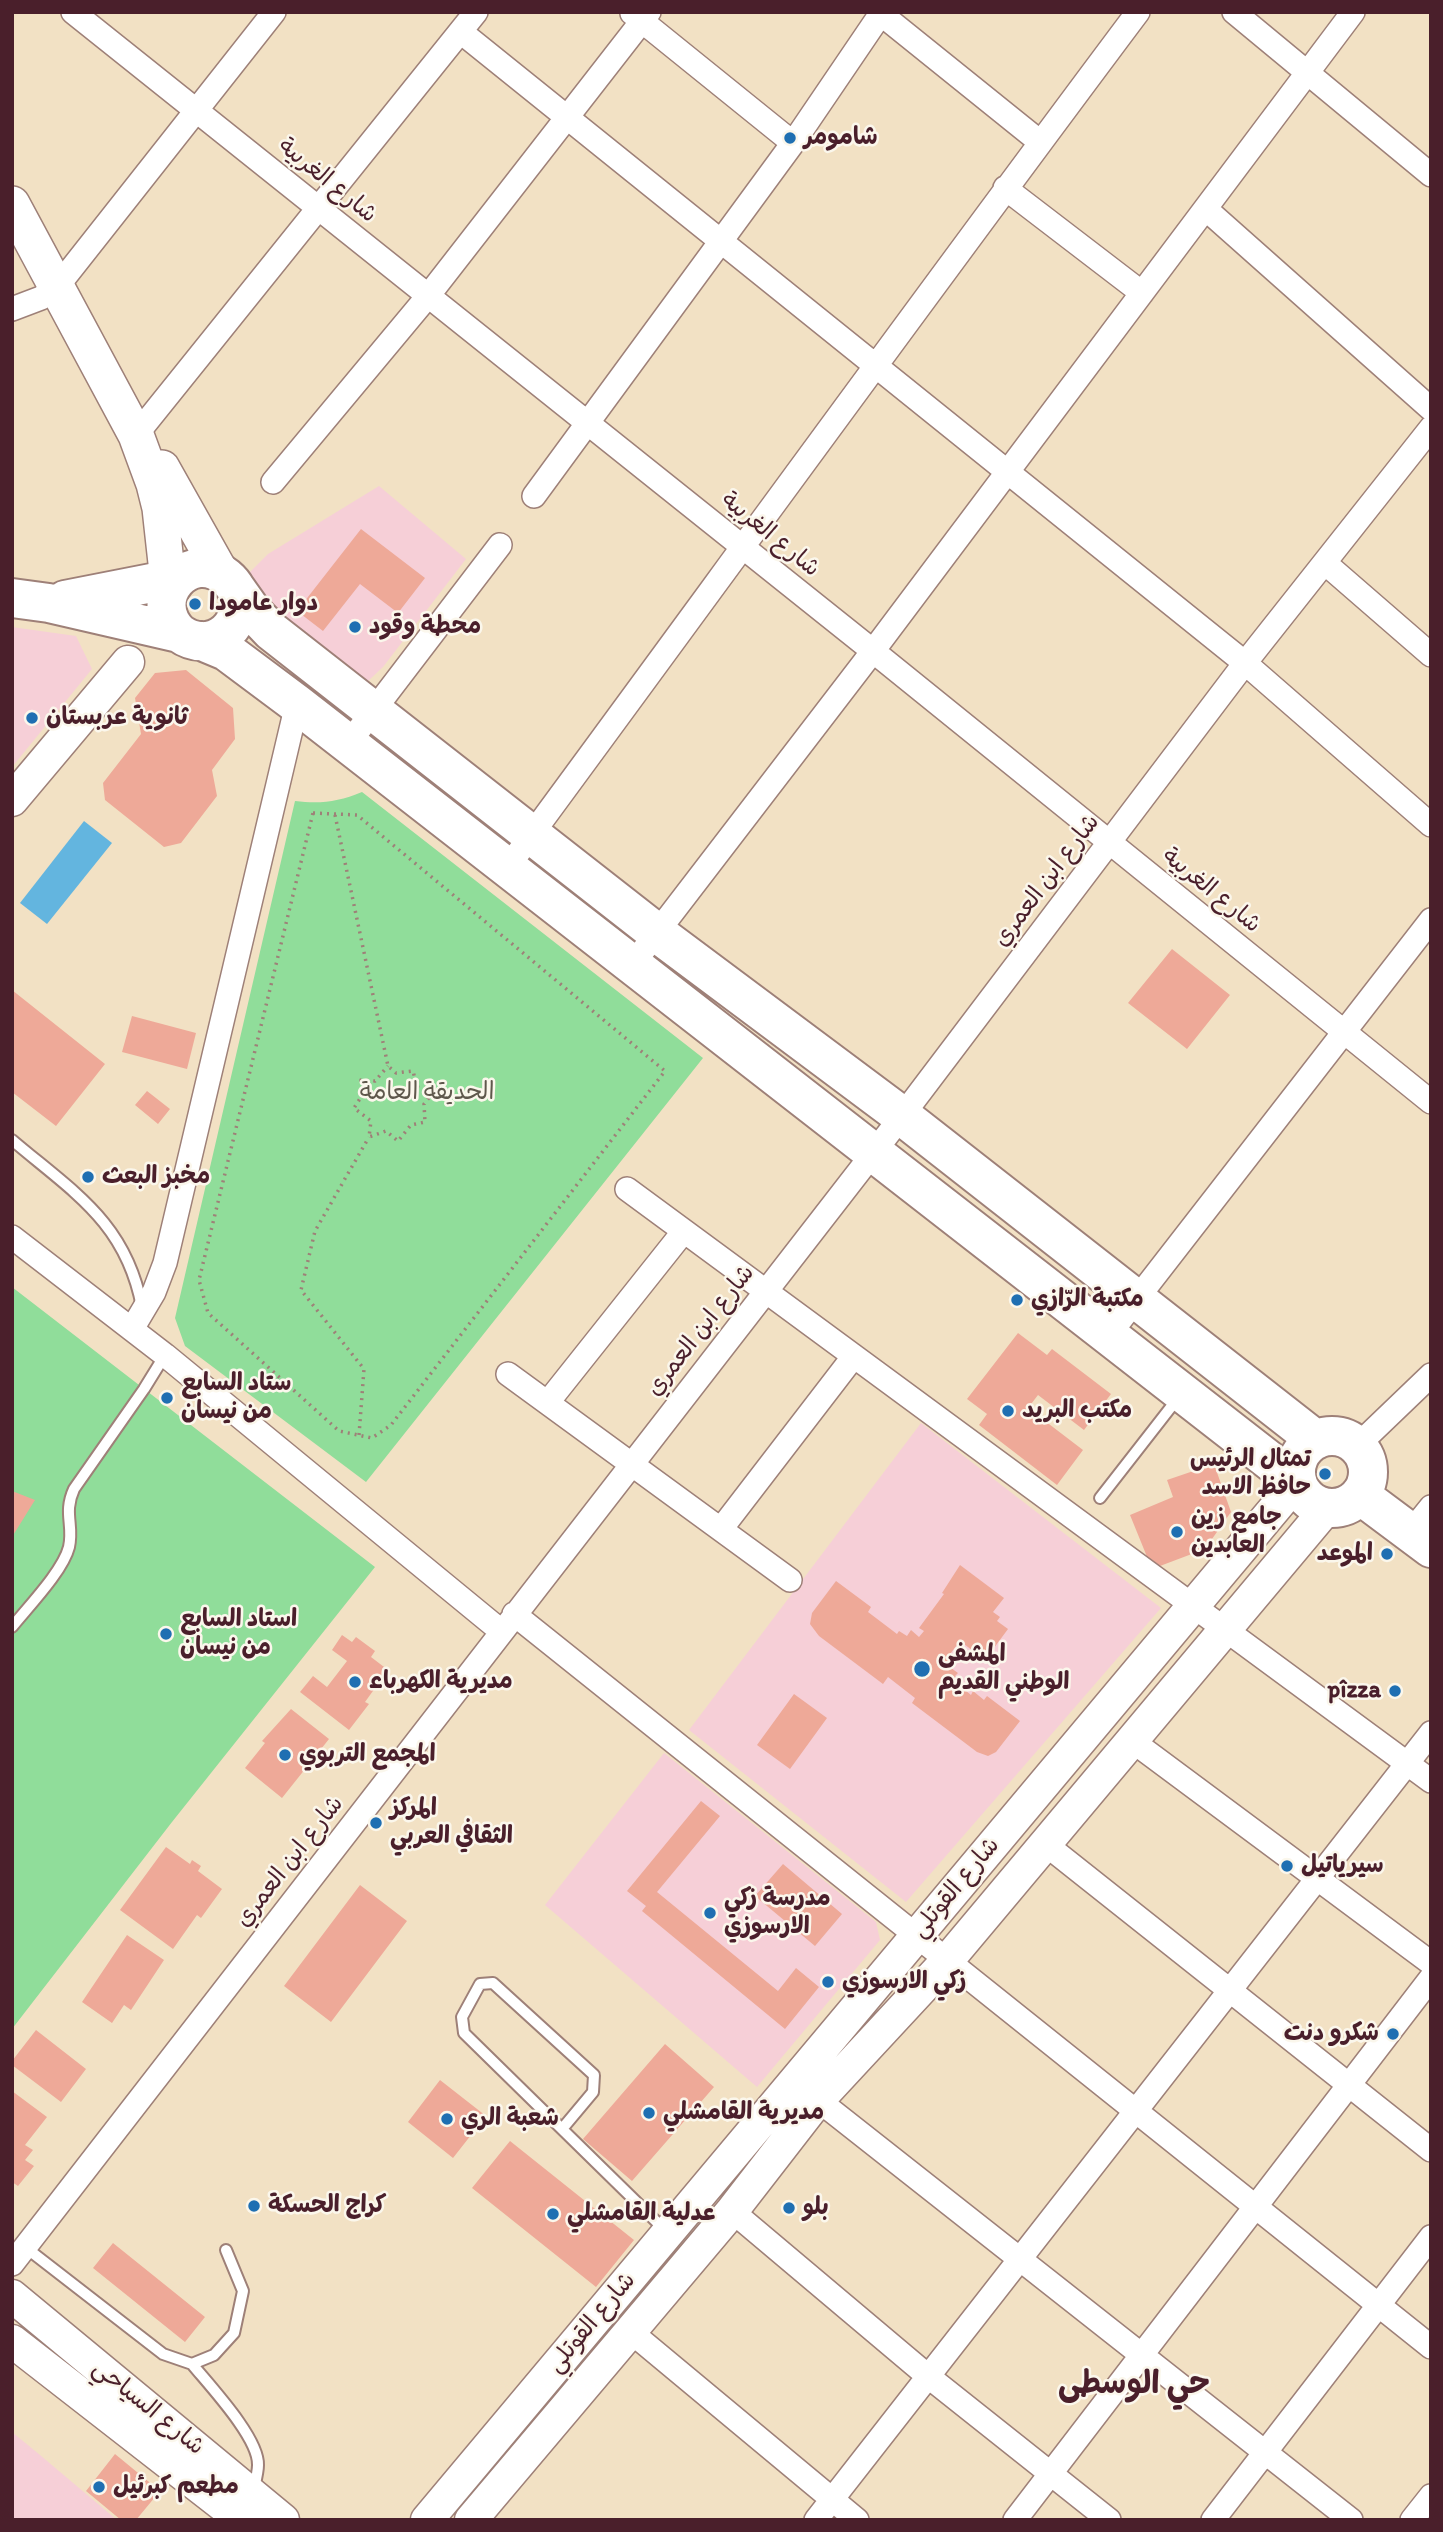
<!DOCTYPE html>
<meta charset="utf-8">
<style>
body{margin:0}
#map{position:relative;width:1443px;height:2532px;overflow:hidden;background:#f2e1c4;font-family:Itim,sans-serif}
canvas{display:block}
.frame{position:absolute;inset:0;border:14px solid #4a1f2b;pointer-events:none}
</style>
<div id="map">
<canvas width="1443" height="2532"></canvas>
<div class="frame"></div>
</div>
<script>
const ctx = document.querySelector('canvas').getContext('2d');
ctx.lineJoin = 'round';
function fillPath(path, color) {
  ctx.fillStyle = color;
  ctx.fill(path, 'evenodd');
}
function strokePath(path, color, width, dash) {
  ctx.strokeStyle = color;
  ctx.lineWidth = width;
  ctx.lineCap = dash ? 'butt' : 'round';
  ctx.setLineDash(dash || []);
  ctx.stroke(path);
}
function drawText(font, color, halo, rows, align = 'center') {
  ctx.font = font + ' Itim,"Playpen Sans Arabic",sans-serif';
  ctx.lineWidth = 5;
  ctx.setLineDash([]);
  ctx.textBaseline = 'middle';
  ctx.strokeStyle = halo;
  ctx.fillStyle = color;
  for (const [text, x, y, turn = 0] of rows) {
    ctx.save();
    ctx.translate(x, y);
    ctx.rotate((+turn || 0) * Math.PI / 180);
    ctx.textAlign = isNaN(turn) ? turn : align;
    if (halo) ctx.strokeText(text, 0, 0);
    ctx.fillText(text, 0, 0);
    ctx.restore();
  }
}
fillPath(new Path2D(`
 M 379,486 L 466,559 L 383,667 L 367,682 L 265,601 L 254,587 L 249,573 L 268,554 Z
 M 12,627 L 76,636 L 92,669 L 12,767 Z
 M 921,1423 L 1161,1608 L 906,1902 L 689,1730 Z
 M 664,1753 L 876,1922 L 880,1940 L 757,2087 L 545,1905 Z
 M 12,2432 L 40,2455 L 117,2520 L 12,2520 Z`), '#f6cfd7');
fillPath(new Path2D(`
 M 362,792 L 703,1058 L 366,1482 L 185,1346 L 175,1318 L 295,801 C 320,804 338,802 362,792 Z
 M 12,1287 L 375,1567 L 172,1822 L 12,2029 Z`), '#90dd9a');
fillPath(new Path2D(`
 M 84,821 L 112,843 L 47,924 L 20,903 Z`), '#63b5df');
fillPath(new Path2D(`
 M 361,529 L 425,578 L 398,613 L 360,584 L 323,631 L 297,611 Z
 M 186,670 L 233,708 L 235,739 L 212,770 L 217,796 L 181,843 L 164,847 L 105,800 L 103,783 L 141,734 L 135,698 L 155,673 Z
 M 1172,949 L 1230,995 L 1187,1049 L 1128,1003 Z
 M 12,990 L 105,1064 L 56,1126 L 12,1092 Z
 M 132,1016 L 196,1033 L 187,1069 L 122,1052 Z
 M 147,1091 L 170,1109 L 158,1124 L 135,1105 Z
 M 1018,1333 L 1047,1355 L 1052,1349 L 1111,1394 L 1084,1430 L 1038,1395 L 1028,1408 L 1083,1450 L 1057,1485 L 979,1425 L 987,1414 L 967,1399 Z
 M 1214,1464 L 1231,1512 L 1205,1549 L 1152,1569 L 1130,1515 L 1173,1497 L 1167,1480 Z
 M 12,1491 L 35,1500 L 12,1537 Z
 M 960,1565 L 1004,1598 L 993,1612 L 1000,1617 L 997,1621 L 1008,1629 L 985,1660 L 960,1641 L 947,1658 L 954,1663 L 951,1668 L 958,1673 L 955,1676 L 963,1683 L 960,1686 L 971,1695 L 973,1691 L 984,1700 L 987,1696 L 1020,1721 L 996,1752 L 988,1756 L 977,1752 L 912,1703 L 915,1698 L 888,1677 L 883,1684 L 819,1636 L 810,1624 L 812,1613 L 836,1581 L 871,1607 L 868,1612 L 897,1634 L 899,1631 L 907,1636 L 911,1630 L 919,1637 L 924,1631 L 919,1628 L 944,1594 L 942,1593 Z
 M 342,1635 L 352,1642 L 356,1637 L 375,1651 L 371,1657 L 388,1670 L 365,1702 L 369,1704 L 349,1730 L 300,1692 L 313,1676 L 327,1687 L 347,1661 L 332,1650 Z
 M 794,1694 L 827,1718 L 790,1769 L 757,1745 Z
 M 291,1709 L 329,1739 L 282,1798 L 245,1768 L 265,1743 L 262,1741 Z
 M 701,1801 L 720,1816 L 657,1892 L 778,1991 L 796,1968 L 819,1987 L 785,2029 L 642,1911 L 646,1906 L 627,1891 Z
 M 166,1847 L 190,1864 L 192,1860 L 201,1866 L 198,1871 L 222,1889 L 201,1918 L 197,1915 L 173,1949 L 120,1910 Z
 M 783,1864 L 842,1914 L 815,1946 L 755,1896 Z
 M 360,1885 L 407,1921 L 331,2022 L 284,1986 Z
 M 127,1935 L 164,1960 L 131,2010 L 124,2005 L 112,2023 L 82,2002 Z
 M 36,2030 L 86,2069 L 61,2102 L 12,2065 L 12,2061 Z
 M 665,2044 L 714,2087 L 632,2181 L 583,2139 Z
 M 440,2080 L 486,2116 L 453,2158 L 408,2122 Z
 M 12,2091 L 47,2117 L 25,2145 L 33,2150 L 25,2160 L 34,2166 L 18,2186 L 12,2182 Z
 M 510,2141 L 634,2240 L 596,2287 L 472,2188 Z
 M 113,2243 L 205,2317 L 185,2342 L 93,2268 Z
 M 115,2454 L 160,2491 L 136,2520 L 121,2520 L 86,2491 Z`), '#eea998');
const lane = new Path2D(`
 M 12,1140 C 73,1192 126,1222 142,1307
 M 1100,1498 L 1178,1398
 M 12,1627 C 28,1607 63,1571 69,1547 C 74,1525 63,1513 74,1489 L 144,1389 L 165,1355
 M 562,2129 L 593,2092 L 594,2075 L 493,1983 L 480,1984 L 462,2017 L 464,2033 L 666,2231
 M 25,2247 L 163,2354 L 192,2364 L 214,2355 L 234,2333 L 243,2291 L 226,2250
 M 192,2364 C 210,2386 259,2438 258,2465 C 258,2473 255,2483 253,2492`);
const street = new Path2D(`
 M 73,12 L 873,651 L 1431,1102
 M 1234,12 L 1431,175
 M 632,13 L 793,143
 M 881,14 L 1040,142
 M 461,32 L 1245,663 L 1431,825
 M 1005,188 L 1142,293
 M 1207,210 L 1431,409
 M 12,309 L 41,298 L 57,287 L 274,12
 M 136,435 L 476,12
 M 273,482 L 428,296 L 649,12
 M 534,496 L 793,143 L 882,12
 M 1325,563 L 1431,655
 M 348,744 L 500,545
 M 507,868 C 717,583 925,296 1138,12
 M 632,965 L 873,651 L 1353,12
 M 627,1189 L 1431,1781
 M 12,1237 L 165,1355 L 501,1631
 M 132,1329 L 154,1292 L 165,1263 L 297,704
 M 1108,1336 L 1431,920
 M 508,1374 L 790,1580
 M 548,1402 L 684,1231
 M 1357,1446 L 1431,1375
 M 721,1529 L 854,1356
 M 1410,1533 L 1431,1507
 M 514,1614 L 1431,2347
 M 1131,1740 L 1431,1963
 M 1044,1843 L 1431,2150
 M 818,2100 L 1351,2520
 M 732,2211 L 929,2377 L 1109,2520
 M 12,2264 L 902,1116 L 1245,663 L 1431,428
 M 631,2332 L 857,2520
 M 816,2520 L 1431,1733
 M 1015,2520 L 1431,1978
 M 1213,2520 L 1431,2237
 M 1412,2520 L 1431,2496`);
const secondary = new Path2D(`
 M 12,800 L 128,662
 M 12,2296 L 283,2520
 M 12,2341 L 242,2520
 M 427,2520 L 1297,1482
 M 471,2520 L 732,2211 L 818,2100 L 947,1961 L 1327,1508`);
const primary = new Path2D(`
 M 12,204 L 136,435 L 154,484 L 160,508 L 169,590
 M 162,468 L 221,573`);
const highway = new Path2D(`
 M 234,586 L 251,610 L 271,631 L 657,933 L 902,1116 L 1316,1440
 M 12,598 L 49,603 L 179,633 C 219,662 262,607 226,577 C 190,547 144,598 179,633
 M 65,600 L 177,578
 M 202,641 L 226,651 L 297,704 L 1297,1482
 M1296 1472a36 36 0 1 1 72 0a36 36 0 1 1-72 0Z
 M 1360,1495 L 1431,1548`);
strokePath(lane, '#9e8078', 14);
strokePath(street, '#9e8078', 26);
strokePath(secondary, '#9e8078', 35);
strokePath(primary, '#9e8078', 38);
strokePath(highway, '#9e8078', 42);
strokePath(new Path2D(`
 M 313,813 L 357,815 L 665,1071 L 391,1425 L 372,1438 L 339,1431 L 208,1313 L 199,1280 Z
 M 335,815 L 388,1066 L 396,1073 L 413,1071 L 417,1087 L 435,1090 L 424,1104 L 425,1122 L 411,1125 L 398,1141 L 386,1131 L 369,1137 L 371,1121 L 354,1108 L 363,1094 L 361,1080 L 375,1081 L 388,1066
 M 359,1435 L 364,1369 L 301,1290 L 315,1231 L 369,1137`), '#9e8078', 3.5, [2, 5]);
strokePath(lane, '#fff', 10);
strokePath(street, '#fff', 23);
strokePath(secondary, '#fff', 32);
strokePath(primary, '#fff', 35);
strokePath(highway, '#fff', 38);
for (const [x, y, r, color] of [
 [790,138,7,"#1f6fb2"],
 [195,604,7,"#1f6fb2"],
 [355,627,7,"#1f6fb2"],
 [32,718,7,"#1f6fb2"],
 [88,1177,7,"#1f6fb2"],
 [1017,1300,7,"#1f6fb2"],
 [167,1398,7,"#1f6fb2"],
 [1008,1411,7,"#1f6fb2"],
 [1325,1474,7,"#1f6fb2"],
 [1177,1532,7,"#1f6fb2"],
 [1387,1554,7,"#1f6fb2"],
 [166,1634,7,"#1f6fb2"],
 [922,1669,9,"#1f6fb2"],
 [355,1682,7,"#1f6fb2"],
 [1395,1691,7,"#1f6fb2"],
 [285,1755,7,"#1f6fb2"],
 [376,1823,7,"#1f6fb2"],
 [1287,1866,7,"#1f6fb2"],
 [710,1913,7,"#1f6fb2"],
 [828,1982,7,"#1f6fb2"],
 [1393,2034,7,"#1f6fb2"],
 [649,2113,7,"#1f6fb2"],
 [447,2119,7,"#1f6fb2"],
 [254,2206,7,"#1f6fb2"],
 [789,2208,7,"#1f6fb2"],
 [553,2214,7,"#1f6fb2"],
 [99,2487,7,"#1f6fb2"]
]) {
  const dot = new Path2D();
  dot.arc(x, y, r, 0, 2 * Math.PI);
  ctx.fillStyle = color;
  ctx.fill(dot);
  strokePath(dot, '#fbf7ec', 2.5);
}
drawText('bold 24px', '#4a1f2b', '#fbf7ec', [
 ["شامومر",804,138],
 ["دوار عامودا",209,604],
 ["محطة وقود",369,627],
 ["ثانوية عربستان",46,718],
 ["مخبز البعث",102,1177],
 ["مكتبة الرّازي",1031,1300],
 ["ستاد السابع",181,1384],
 ["من نيسان",181,1412],
 ["مكتب البريد",1022,1411],
 ["تمثال الرئيس",1311,1460,"right"],
 ["حافظ الاسد",1311,1488,"right"],
 ["جامع زين",1191,1518],
 ["العابدين",1191,1546],
 ["الموعد",1373,1554,"right"],
 ["استاد السابع",180,1620],
 ["من نيسان",180,1648],
 ["المشفى",938,1655],
 ["الوطني القديم",938,1683],
 ["مديرية الكهرباء",369,1682],
 ["pîzza",1381,1691,"right"],
 ["المجمع التربوي",299,1755],
 ["المركز",390,1809],
 ["الثقافي العربي",390,1837],
 ["سيرياتيل",1301,1866],
 ["مدرسة زكي",724,1899],
 ["الارسوزي",724,1927],
 ["زكي الارسوزي",842,1982],
 ["شكرو دنت",1379,2034,"right"],
 ["مديرية القامشلي",663,2113],
 ["شعبة الري",461,2119],
 ["كراج الحسكة",268,2206],
 ["بلو",803,2208],
 ["عدلية القامشلي",567,2214],
 ["مطعم كبرئيل",113,2487]
], 'left');
drawText('24px', '#4a1f2b', '#fbf7ec', [
 ["شارع الغربية",327,181,39],
 ["شارع الغربية",770,535,39],
 ["شارع ابن العمري",1047,881,-53],
 ["شارع الغربية",1211,891,39],
 ["شارع ابن العمري",701,1331,-52],
 ["شارع ابن العمري",290,1862,-52],
 ["شارع القوتلي",956,1888,-50],
 ["شارع القوتلي",592,2323,-50],
 ["شارع السياحي",148,2408,39]
]);
drawText('24px', '#5f584c', '#fbf7ec', [
 ["الحديقة العامة",427,1093]
]);
drawText('bold 32px', '#4a1f2b', '#fbf7ec', [
 ["حي الوسطى",1134,2385]
]);
</script>
